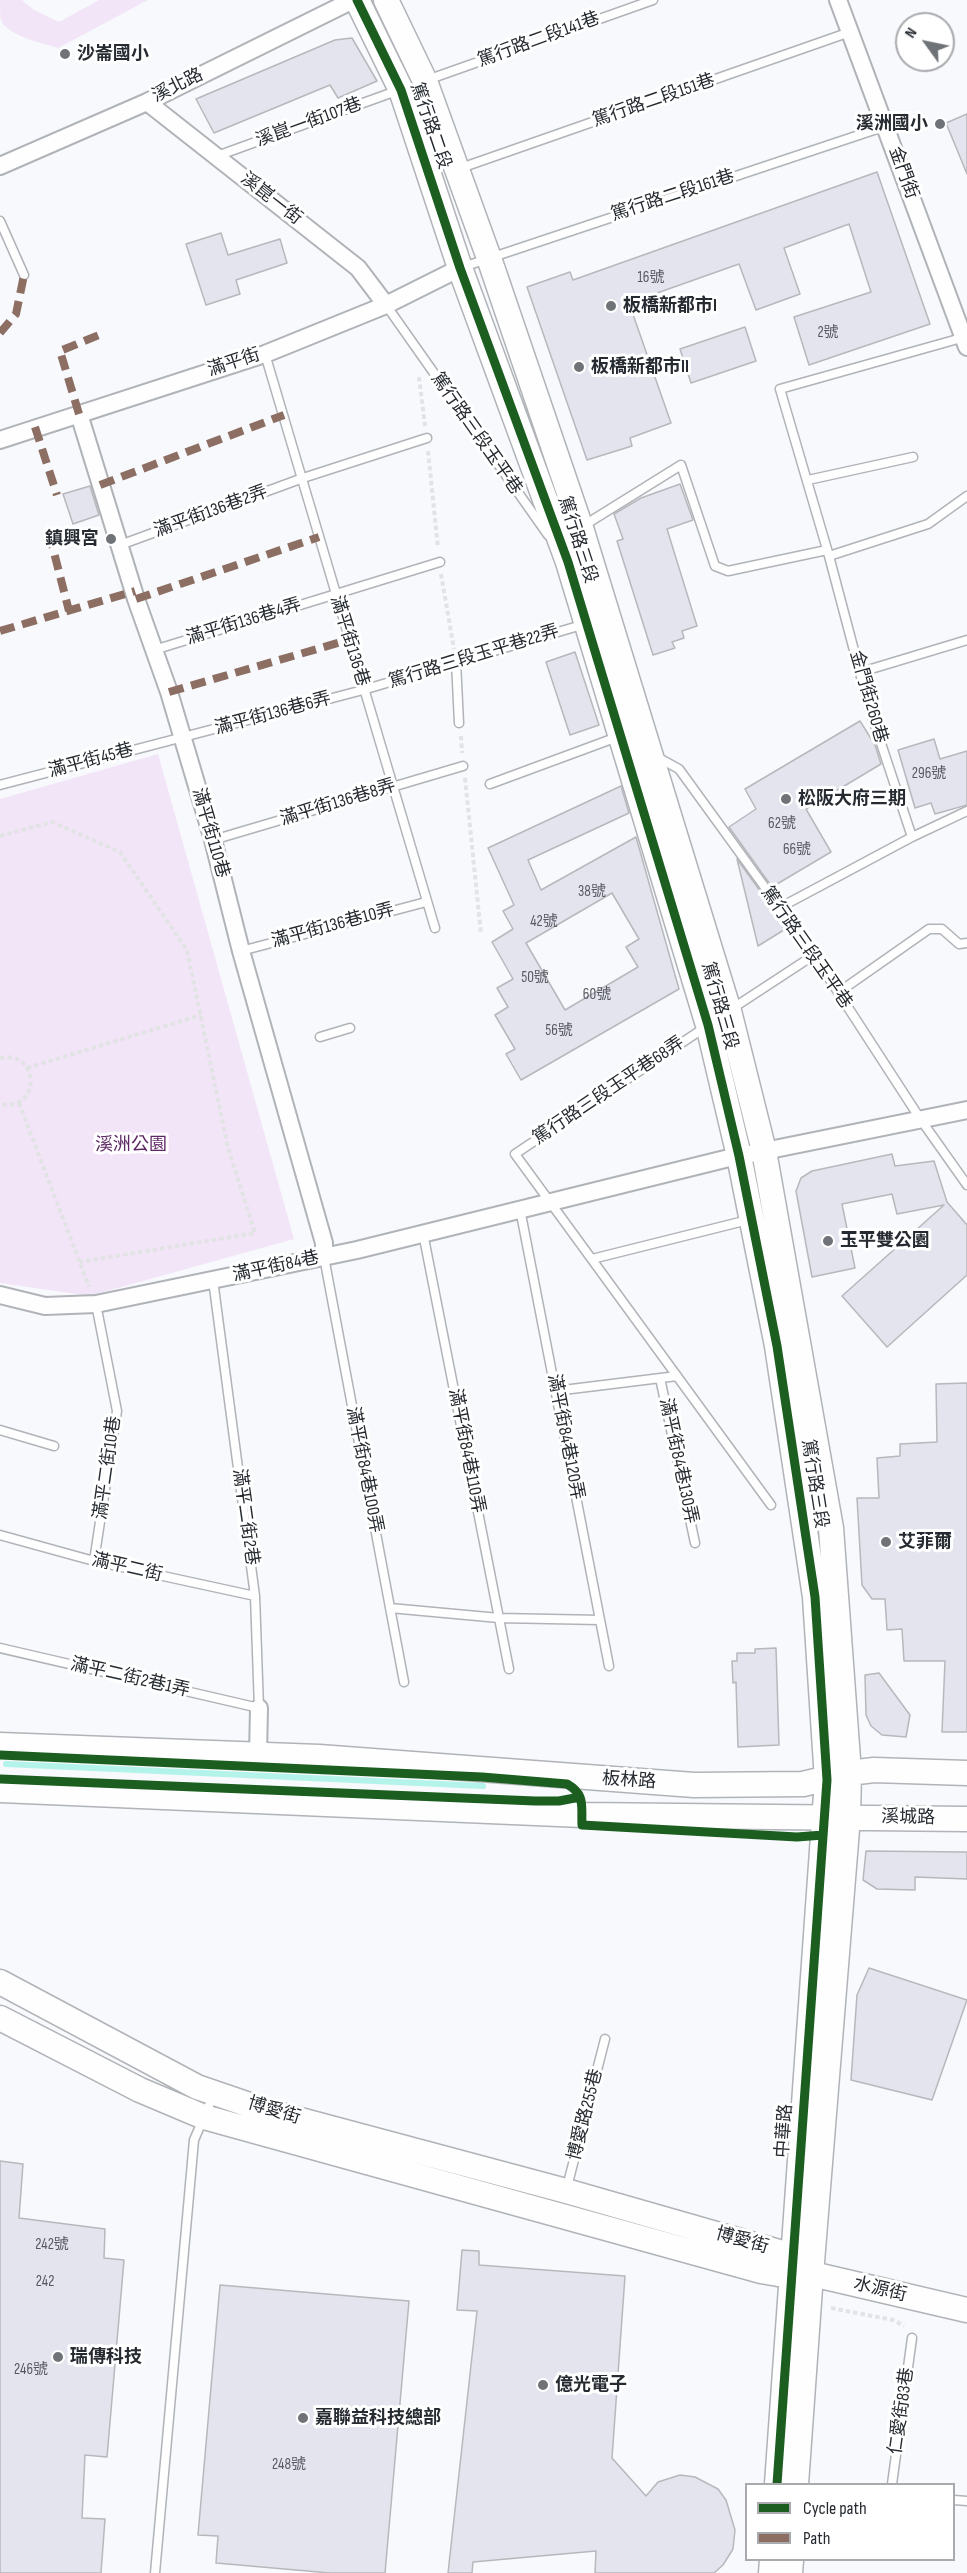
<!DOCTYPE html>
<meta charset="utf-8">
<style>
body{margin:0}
#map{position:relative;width:967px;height:2573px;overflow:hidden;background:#f7f9fc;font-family:"Sofia Sans Condensed",sans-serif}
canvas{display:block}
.legend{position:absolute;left:745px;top:2483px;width:210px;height:78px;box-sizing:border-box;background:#fff;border:2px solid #a8aaad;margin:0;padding:8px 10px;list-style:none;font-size:18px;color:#262b31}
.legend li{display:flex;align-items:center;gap:12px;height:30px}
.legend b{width:30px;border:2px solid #a8aaad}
.north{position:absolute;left:895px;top:12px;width:60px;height:60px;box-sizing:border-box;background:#fff;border:2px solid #a8aaad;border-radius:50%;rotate:303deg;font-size:16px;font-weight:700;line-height:24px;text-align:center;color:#262b31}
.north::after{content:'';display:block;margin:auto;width:21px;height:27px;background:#6f7378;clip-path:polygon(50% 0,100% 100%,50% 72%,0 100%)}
</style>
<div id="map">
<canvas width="967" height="2573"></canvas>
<ul class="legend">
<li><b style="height:8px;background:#1b5e20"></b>Cycle path</li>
<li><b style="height:8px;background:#8d6e63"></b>Path</li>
</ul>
<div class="north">N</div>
</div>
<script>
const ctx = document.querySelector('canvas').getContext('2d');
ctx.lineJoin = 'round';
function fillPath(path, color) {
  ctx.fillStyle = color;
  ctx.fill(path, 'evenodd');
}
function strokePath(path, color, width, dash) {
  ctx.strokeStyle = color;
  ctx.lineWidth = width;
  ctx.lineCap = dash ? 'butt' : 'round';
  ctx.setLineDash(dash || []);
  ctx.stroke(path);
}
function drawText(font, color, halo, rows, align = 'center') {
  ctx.font = font + ' "Sofia Sans Condensed","Noto Sans TC",sans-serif';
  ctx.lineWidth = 6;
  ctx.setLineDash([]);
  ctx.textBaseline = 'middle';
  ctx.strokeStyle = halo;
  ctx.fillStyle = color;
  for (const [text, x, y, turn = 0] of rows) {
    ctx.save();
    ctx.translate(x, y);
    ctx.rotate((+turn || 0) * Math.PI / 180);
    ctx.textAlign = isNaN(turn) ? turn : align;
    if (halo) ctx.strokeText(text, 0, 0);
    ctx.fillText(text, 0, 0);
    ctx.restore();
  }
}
fillPath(new Path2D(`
 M 0,0 L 22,0 L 34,10 L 59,22 L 99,0 L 148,0 L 58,48 C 43,43 7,36 1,20 C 0,15 0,6 0,0 Z
 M 158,754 L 294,1239 L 89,1296 L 0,1283 L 0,799 Z`), '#f3e5f8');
strokePath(new Path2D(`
 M 6,1764 L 483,1786`), '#b4f3e9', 6);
const building = new Path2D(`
 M 352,38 L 377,81 L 338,98 L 330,85 L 214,133 L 196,99 L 335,40 Z
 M 967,114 L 967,174 L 946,123 Z
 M 877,172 L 930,324 L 809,365 L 794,317 L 871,292 L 849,224 L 784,248 L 800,294 L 756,310 L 739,264 L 629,303 L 671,423 L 630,438 L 632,446 L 587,460 L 527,287 L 570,272 L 573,280 Z
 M 221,233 L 228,255 L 280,239 L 287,263 L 236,280 L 240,294 L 206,305 L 186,244 Z
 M 745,327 L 756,361 L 691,383 L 680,349 Z
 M 680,484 L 693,520 L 667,529 L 697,626 L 682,631 L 684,638 L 672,642 L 675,648 L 653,655 L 617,541 L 623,539 L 614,514 L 641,498 Z
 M 90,486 L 99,515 L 73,524 L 63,494 Z
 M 575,652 L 599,725 L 570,735 L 546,662 Z
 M 860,721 L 875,745 L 881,764 L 806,809 L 831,852 L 772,887 L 729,827 L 756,809 L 745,789 Z
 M 934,739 L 940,759 L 967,751 L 967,805 L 935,814 L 931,803 L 915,808 L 898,750 Z
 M 621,786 L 629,813 L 528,860 L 541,890 L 636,837 L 679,989 L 521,1080 L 506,1054 L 515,1049 L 495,1015 L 508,1007 L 497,988 L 513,979 L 492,942 L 513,929 L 503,911 L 514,905 L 488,848 ZM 612,893 L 639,939 L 626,947 L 638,967 L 565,1010 L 526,943 Z
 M 737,859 L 787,928 L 758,946 Z
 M 892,1154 L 895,1166 L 934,1161 L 947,1202 L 967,1225 L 967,1275 L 887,1347 L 842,1296 L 944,1205 L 897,1214 L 892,1194 L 842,1204 L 855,1268 L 812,1277 L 796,1191 L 801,1178 L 812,1171 Z
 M 967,1383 L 967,1732 L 942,1732 L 945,1661 L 904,1661 L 902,1629 L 887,1630 L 885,1599 L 872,1599 L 862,1585 L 857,1498 L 879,1498 L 877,1458 L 900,1456 L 900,1444 L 937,1442 L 936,1384 Z
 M 776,1648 L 779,1745 L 738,1747 L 736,1682 L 733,1683 L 732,1661 L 737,1661 L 737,1653 L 755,1653 L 755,1649 Z
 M 879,1673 L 910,1715 L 906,1737 L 882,1735 L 871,1726 L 866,1715 L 865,1675 Z
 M 866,1851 L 967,1852 L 967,1879 L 915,1877 L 915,1890 L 877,1889 L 863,1880 Z
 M 869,1968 L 967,2000 L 932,2100 L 851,2080 L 857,1995 Z
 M 0,2161 L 23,2164 L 19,2218 L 105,2229 L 104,2258 L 124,2260 L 107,2457 L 85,2455 L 82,2518 L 105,2519 L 101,2573 L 0,2573 Z
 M 462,2250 L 479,2251 L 479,2265 L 625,2276 L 612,2458 L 646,2496 L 658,2482 L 680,2475 L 695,2477 L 718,2489 L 726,2500 L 735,2530 L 733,2549 L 723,2565 L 714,2573 L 595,2573 L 596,2551 L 473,2562 L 472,2573 L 448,2573 L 477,2311 L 457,2310 Z
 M 220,2285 L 409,2301 L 385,2573 L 330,2573 L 216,2563 L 218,2536 L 198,2535 Z`);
fillPath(building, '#e4e4ef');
strokePath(building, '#b7b8bc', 1.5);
const lane = new Path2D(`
 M 427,80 L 653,0
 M 217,156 L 399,90
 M 458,169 L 850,32
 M 0,221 L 24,275
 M 463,267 L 886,126
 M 386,305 L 548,535
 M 265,354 L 435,928
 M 808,480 L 913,457
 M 583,526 L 681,465 L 715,566 L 728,571 L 827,550
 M 120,545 L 303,478 L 427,438
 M 829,556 L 780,389 L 965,337
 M 154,650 L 440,562
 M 456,662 L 459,723
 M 861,672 L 967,640
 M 657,757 L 679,769 L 814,955 L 921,1120 L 967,1185
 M 490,784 L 620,736
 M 0,785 L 363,690 L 585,624
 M 912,837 L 869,707 L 829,556 L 928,524 L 967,496
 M 213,840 L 463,766
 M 779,908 L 912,837 L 967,811
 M 241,951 L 426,902
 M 839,992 L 929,929 L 942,929 L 959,944 L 967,943
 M 730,1010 L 814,955
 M 707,1026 L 515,1154 L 771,1505
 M 320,1037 L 350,1028
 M 520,1209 L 609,1666
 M 423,1233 L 509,1669
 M 324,1257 L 404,1682
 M 592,1259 L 748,1220
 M 660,1378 L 695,1543
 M 555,1391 L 677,1376
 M 0,1430 L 54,1446
 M 0,1535 L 94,1561 L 255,1596
 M 94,1561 L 117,1411 L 96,1304
 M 390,1608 L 499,1618 L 600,1620
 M 0,1648 L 259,1708 L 255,1596 L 213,1280
 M 566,2191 L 605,2039
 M 892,2484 L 912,2338
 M 954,2500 L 967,2501
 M 155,2573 L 194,2140 L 214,2094`);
const street = new Path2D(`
 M 838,0 L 967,347
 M 147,102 L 358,268 L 386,305
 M 0,166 L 147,102 L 353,0
 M 79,414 L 136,599 L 169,692 L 213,840 L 241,951 L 324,1243 L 324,1257
 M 0,440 L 265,354 L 386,305 L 460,268
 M 0,1295 L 45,1306 L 96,1304 L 357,1250 L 725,1159 L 967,1110
 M 258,1756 L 259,1708`);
const secondary = new Path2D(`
 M 357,0 L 401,90 L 460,268 L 568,562 L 708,1025 L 739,1156 L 777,1346 L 815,1597 L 827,1780 L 777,2484
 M 386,0 L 425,81 L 489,258 L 581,528 L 729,1011 L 764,1151 L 831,1528 L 849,1773 L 848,1817 L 811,2274 L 796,2484
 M 0,1745 L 319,1757 L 694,1785 L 803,1784 L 849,1773 L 874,1770 L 967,1773
 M 0,1790 L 582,1815 L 967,1819
 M 0,1982 L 197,2087 L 267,2111 L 566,2191 L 779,2252 L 792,2270
 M 0,2018 L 140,2090 L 204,2117 L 761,2271 L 778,2274 L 792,2270
 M 795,2270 L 967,2310
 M 771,2573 L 772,2560
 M 790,2573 L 791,2560`);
strokePath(lane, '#b0b3b7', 11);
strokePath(street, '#b0b3b7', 20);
strokePath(secondary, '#b0b3b7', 27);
strokePath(new Path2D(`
 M 419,377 L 425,426
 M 428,451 L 438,548
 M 441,574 L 454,649
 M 461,736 L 462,753
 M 465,778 L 481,934
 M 0,836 L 52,822 L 120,852 L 187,950 L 228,1148 L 255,1233 L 80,1262
 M 0,1058 C 41,1050 41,1113 0,1104
 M 27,1068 L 201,1015
 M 19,1103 L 89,1287
 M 831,2308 L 893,2320 L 904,2326`), '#e2e3e4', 4, [4.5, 3]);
strokePath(lane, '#fefeff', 8);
strokePath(street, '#fefeff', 16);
strokePath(secondary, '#fefeff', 24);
strokePath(new Path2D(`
 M 0,333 L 16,314 L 24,275
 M 79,414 L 60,351 L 99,335
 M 35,427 L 57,495
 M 100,485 L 284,415
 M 49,533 L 69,611
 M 136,599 L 319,537
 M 0,631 L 135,591
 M 169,692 L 348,640`), '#8d6e63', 8, [15, 8]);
strokePath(new Path2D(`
 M 357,0 L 401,90 L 460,268 L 568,562 L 708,1025 L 739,1156 L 777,1346 L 815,1597 L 827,1780 L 777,2484
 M 0,1755 L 482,1777 L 567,1784 C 586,1795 581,1806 582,1825 L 797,1837 L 823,1835
 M 0,1779 L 535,1801 L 559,1801 L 580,1797`), '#1b5e20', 9);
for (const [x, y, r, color] of [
 [65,54,6,"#6f7378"],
 [940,124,6,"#6f7378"],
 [611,306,6,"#6f7378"],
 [579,367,6,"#6f7378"],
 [111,539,6,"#6f7378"],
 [786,799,6,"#6f7378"],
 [828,1241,6,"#6f7378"],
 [886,1542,6,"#6f7378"],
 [58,2357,6,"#6f7378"],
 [543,2385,6,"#6f7378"],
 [303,2418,6,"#6f7378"]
]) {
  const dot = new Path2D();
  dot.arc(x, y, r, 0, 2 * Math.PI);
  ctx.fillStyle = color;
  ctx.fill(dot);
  strokePath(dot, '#fff', 2);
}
drawText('15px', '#565960', null, [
 ["16號",651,278],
 ["2號",828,333],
 ["296號",929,774],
 ["62號",782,824],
 ["66號",797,850],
 ["38號",592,892],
 ["42號",544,922],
 ["50號",535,978],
 ["60號",597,995],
 ["56號",559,1031],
 ["242號",52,2245],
 ["242",45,2282],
 ["246號",31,2370],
 ["248號",289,2465]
]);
drawText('18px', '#262b31', '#fff', [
 ["篤行路二段141巷",539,40,-20],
 ["溪北路",178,86,-26],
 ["篤行路二段151巷",654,101,-19],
 ["溪崑一街107巷",309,123,-20],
 ["篤行路二段",430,126,71],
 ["金門街",903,173,70],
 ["篤行路二段161巷",673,196,-18],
 ["溪崑一街",271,199,38],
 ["滿平街",234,363,-18],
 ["篤行路三段玉平巷",476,434,55],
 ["滿平街136巷2弄",211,512,-20],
 ["篤行路三段",577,540,72],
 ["滿平街136巷4弄",244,622,-17],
 ["滿平街136巷",349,641,73],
 ["篤行路三段玉平巷22弄",474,657,-17],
 ["金門街260巷",868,697,74],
 ["滿平街136巷6弄",273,714,-15],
 ["滿平街45巷",91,761,-15],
 ["滿平街136巷8弄",338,803,-17],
 ["滿平街110巷",210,833,74],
 ["滿平街136巷10弄",333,926,-15],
 ["篤行路三段玉平巷",806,948,55],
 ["篤行路三段",719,1006,74],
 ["篤行路三段玉平巷68弄",609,1091,-34],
 ["滿平街84巷",276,1267,-12],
 ["滿平街84巷120弄",565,1437,79],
 ["滿平街84巷110弄",466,1451,79],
 ["滿平街84巷130弄",678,1461,78],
 ["滿平二街10巷",108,1468,-82],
 ["滿平街84巷100弄",364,1470,79],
 ["篤行路三段",814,1484,81],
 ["滿平二街2巷",245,1517,82],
 ["滿平二街",127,1568,13],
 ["滿平二街2巷1弄",130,1678,13],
 ["板林路",629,1781,4],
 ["溪城路",908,1818,1],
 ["博愛街",274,2111,17],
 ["博愛路255巷",586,2115,-76],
 ["中華路",785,2131,-86],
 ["博愛街",742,2241,16],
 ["水源街",880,2290,13],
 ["仁愛街83巷",902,2411,-82]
]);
drawText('bold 18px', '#262b31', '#fff', [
 ["沙崙國小",77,54],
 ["溪洲國小",928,124,"right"],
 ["板橋新都市I",623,306],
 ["板橋新都市II",591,367],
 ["鎮興宮",99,539,"right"],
 ["松阪大府三期",798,799],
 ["玉平雙公園",840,1241],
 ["艾菲爾",898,1542],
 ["瑞傳科技",70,2357],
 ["億光電子",555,2385],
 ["嘉聯益科技總部",315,2418]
], 'left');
drawText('18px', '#5d2665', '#fff', [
 ["溪洲公園",131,1145]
]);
</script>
